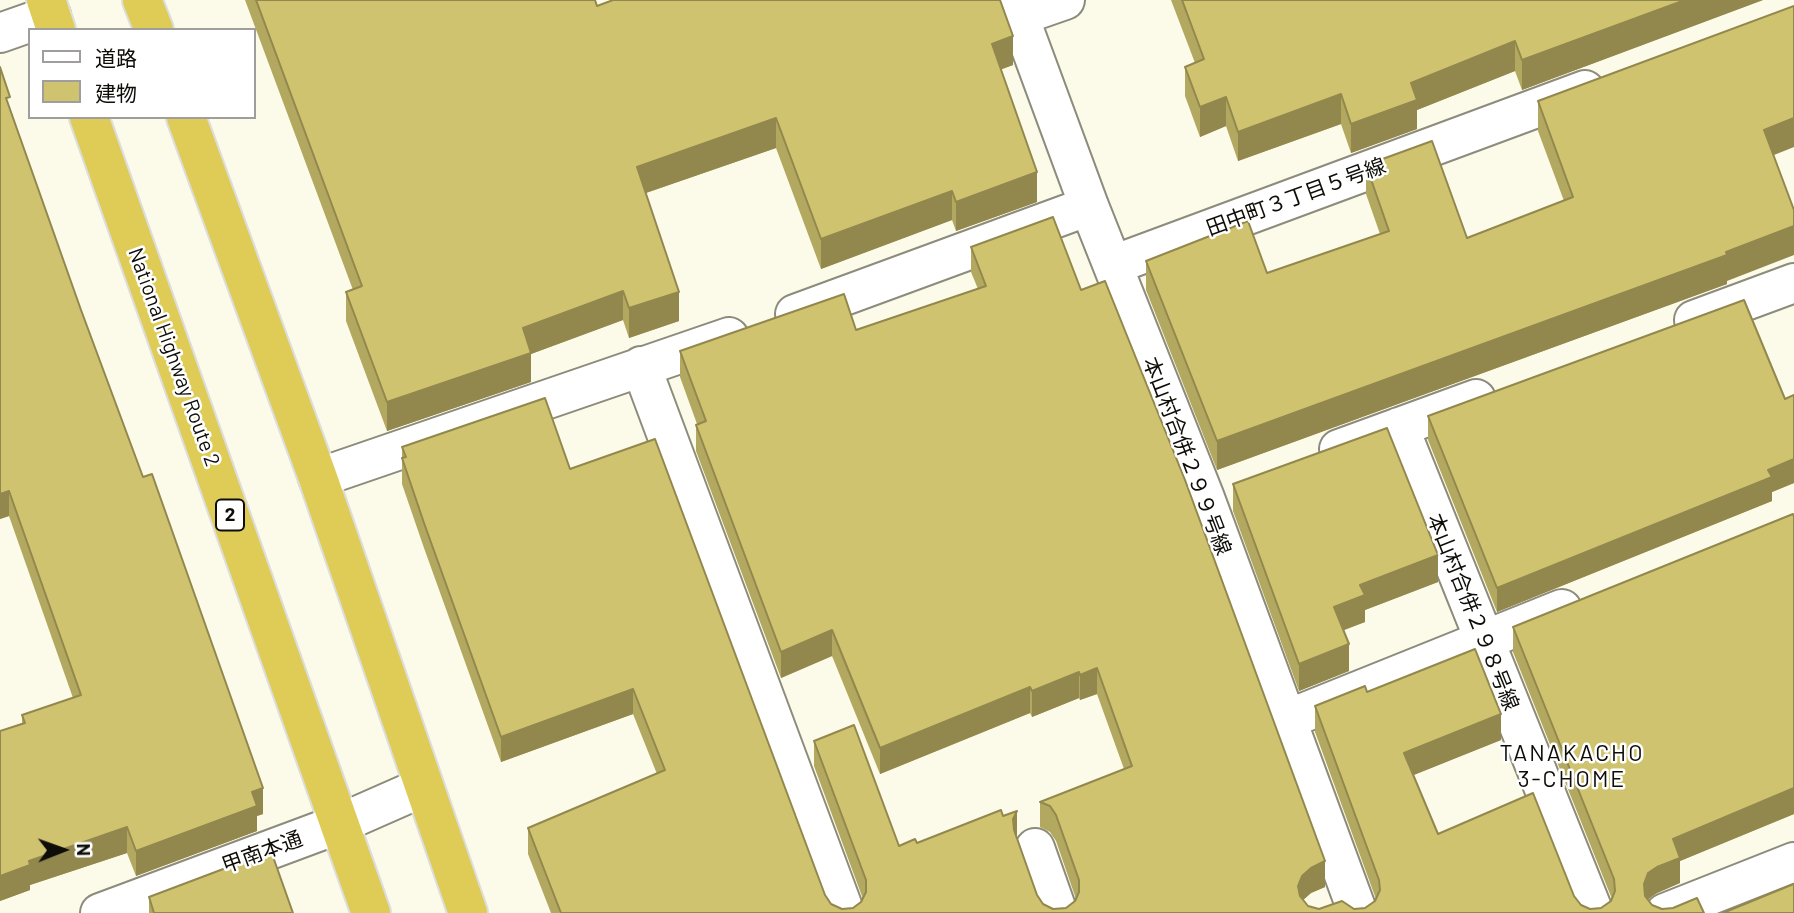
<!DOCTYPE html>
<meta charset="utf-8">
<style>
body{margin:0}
#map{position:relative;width:1794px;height:913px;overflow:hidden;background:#fcfae9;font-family:Barlow,"Noto Sans JP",sans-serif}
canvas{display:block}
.legend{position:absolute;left:28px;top:28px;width:228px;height:91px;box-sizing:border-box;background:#fff;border:2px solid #9f9e9c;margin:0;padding:9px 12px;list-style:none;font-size:21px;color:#0e0d08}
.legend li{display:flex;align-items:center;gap:14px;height:35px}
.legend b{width:35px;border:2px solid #9f9e9c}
.north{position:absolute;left:28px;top:815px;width:70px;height:70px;-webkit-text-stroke:5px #fff;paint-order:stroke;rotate:89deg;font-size:19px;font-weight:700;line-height:28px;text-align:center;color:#0e0d08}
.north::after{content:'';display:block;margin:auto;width:24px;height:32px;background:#0e0d08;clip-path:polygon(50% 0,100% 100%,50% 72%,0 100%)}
</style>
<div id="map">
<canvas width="1794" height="913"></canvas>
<ul class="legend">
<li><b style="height:9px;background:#fff"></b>道路</li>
<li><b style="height:19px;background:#d0c36f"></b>建物</li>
</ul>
<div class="north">N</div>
</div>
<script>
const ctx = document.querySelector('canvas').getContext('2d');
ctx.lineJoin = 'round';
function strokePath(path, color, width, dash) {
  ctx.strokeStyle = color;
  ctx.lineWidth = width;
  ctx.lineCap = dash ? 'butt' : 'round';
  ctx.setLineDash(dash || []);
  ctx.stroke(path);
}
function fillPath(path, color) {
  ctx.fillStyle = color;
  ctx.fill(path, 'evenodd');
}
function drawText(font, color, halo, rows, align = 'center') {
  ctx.font = font + ' Barlow,"Noto Sans JP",sans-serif';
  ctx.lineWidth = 5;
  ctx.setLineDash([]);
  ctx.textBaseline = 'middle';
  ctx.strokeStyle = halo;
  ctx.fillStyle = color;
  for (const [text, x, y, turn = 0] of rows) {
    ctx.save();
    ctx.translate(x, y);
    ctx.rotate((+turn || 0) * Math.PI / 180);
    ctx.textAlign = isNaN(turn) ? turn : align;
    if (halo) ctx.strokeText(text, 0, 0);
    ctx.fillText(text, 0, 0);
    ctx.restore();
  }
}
const pedestrian = new Path2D(`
 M 100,913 L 339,824`);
const minor = new Path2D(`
 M 1013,0 L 1089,206 L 1205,498 L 1358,913
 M 1019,16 L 1065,0
 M 0,33 L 51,15
 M 1113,265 L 1585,90
 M 795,314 L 1089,206
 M 1694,320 L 1794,283
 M 641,366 L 845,913
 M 1399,427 L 1594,913
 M 1339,449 L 1476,399
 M 318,478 L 729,337
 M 1288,719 L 1562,609
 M 339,824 L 423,787
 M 1035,848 L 1058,913
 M 1665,913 L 1794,862`);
const trunk = new Path2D(`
 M 46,0 L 56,30
 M 142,0 L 154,30
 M 89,117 L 371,913
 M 186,117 L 318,478 L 468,913`);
strokePath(pedestrian, '#8d8b7b', 42);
strokePath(minor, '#8d8b7b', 42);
strokePath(trunk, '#dddddc', 42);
strokePath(pedestrian, '#fff', 38);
strokePath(minor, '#fff', 38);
strokePath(trunk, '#decc56', 38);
fillPath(new Path2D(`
 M 245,0 L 595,0 L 597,6 L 1013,65 L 1001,69 L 1037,202 L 956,231 L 952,220 L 821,269 L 776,148 L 646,193 L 679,321 L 629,338 L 623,320 L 531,354 L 531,382 L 387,431 L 346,321 L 346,292 L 353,290 Z
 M 1171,0 L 1763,0 L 1522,90 L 1515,71 L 1417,110 L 1417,129 L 1351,153 L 1341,124 L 1238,161 L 1226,126 L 1200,137 L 1185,96 L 1185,67 L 1195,63 Z
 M 1538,101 L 1773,155 L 1727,281 L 1727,284 L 1217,470 L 1146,290 L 1146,261 L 1267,273 L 1380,234 L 1366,194 L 1366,165 L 1467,238 L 1564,201 L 1538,131 Z
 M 10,108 L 81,310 L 263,814 L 257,816 L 257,831 L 136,876 L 127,853 L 30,885 L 30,890 L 0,901 L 0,731 L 22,723 L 22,715 L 73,698 L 9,516 L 0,519 Z
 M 971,247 L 1081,290 L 1325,887 L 1311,893 L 1303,900 L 1308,906 L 1319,909 L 1365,908 L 1375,901 L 1376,899 L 1315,732 L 1315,706 L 1367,692 L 1501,740 L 1413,775 L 1438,834 L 1574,896 L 1581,905 L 1590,909 L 1601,908 L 1611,901 L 1612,899 L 1513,652 L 1513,627 L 1794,517 L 1794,814 L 1680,861 L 1680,883 L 1657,893 L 1648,900 L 1652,905 L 1662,909 L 1704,913 L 551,913 L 528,854 L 528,828 L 657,774 L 633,714 L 501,762 L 424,548 L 402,484 L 402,447 L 570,469 L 831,904 L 842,909 L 853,908 L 861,902 L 863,899 L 814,766 L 814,741 L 899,846 L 917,843 L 1003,816 L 1017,837 L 1037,895 L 1043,904 L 1053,909 L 1066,908 L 1075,901 L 1076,899 L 1056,841 L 1050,832 L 1040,827 L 1040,802 L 1124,769 L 1097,694 L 1080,700 L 1079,698 L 1032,717 L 1030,713 L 880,774 L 832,656 L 781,678 L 696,451 L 696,425 L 697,424 L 680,377 L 680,351 L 856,330 L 978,289 L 971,272 Z
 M 1794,395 L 1794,483 L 1772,492 L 1772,501 L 1497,612 L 1428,440 L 1428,416 L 1785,399 Z
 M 1233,484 L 1438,582 L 1365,610 L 1365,622 L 1343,630 L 1349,671 L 1299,691 L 1233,511 Z
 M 149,897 L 293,913 L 149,913 Z`), '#b3a85f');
fillPath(new Path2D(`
 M 1685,0 L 1763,0 L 1522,90 L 1522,60 Z
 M 1013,36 L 1013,65 L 992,73 L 992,44 Z
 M 1515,41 L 1515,71 L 1417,110 L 1417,129 L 1351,153 L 1351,124 L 1411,83 Z
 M 1341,94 L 1341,124 L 1238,161 L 1238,132 Z
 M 1226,97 L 1226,126 L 1200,137 L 1200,107 Z
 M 776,118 L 776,148 L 637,196 L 637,167 Z
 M 1794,118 L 1794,147 L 1764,159 L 1764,130 Z
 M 1037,172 L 1037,202 L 956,231 L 956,202 Z
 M 952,191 L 952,220 L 821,269 L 821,239 Z
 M 1794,226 L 1794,255 L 1727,281 L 1727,284 L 1217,470 L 1217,441 Z
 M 623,291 L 623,320 L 531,354 L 531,382 L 387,431 L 387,402 L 523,328 Z
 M 679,292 L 679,321 L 629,338 L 629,308 Z
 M 1794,459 L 1794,483 L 1772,492 L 1772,501 L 1497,612 L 1497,588 Z
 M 9,491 L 9,516 L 0,519 L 0,494 Z
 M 1438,555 L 1438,582 L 1365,610 L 1365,622 L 1334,634 L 1334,607 L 1360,585 Z
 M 832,630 L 832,656 L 781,678 L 781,652 Z
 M 1349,644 L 1349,671 L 1299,691 L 1299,664 Z
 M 1097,668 L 1097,694 L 1080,700 L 1080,675 Z
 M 1079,672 L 1079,698 L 1032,717 L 1032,691 Z
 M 1030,687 L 1030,713 L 880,774 L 880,748 Z
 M 633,689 L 633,714 L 501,762 L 501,737 Z
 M 1501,714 L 1501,740 L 1404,779 L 1404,753 Z
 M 263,788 L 263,814 L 257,816 L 257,831 L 136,876 L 136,851 L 252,792 Z
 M 1794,788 L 1794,814 L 1680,861 L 1680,883 L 1657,893 L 1648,899 L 1644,909 L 1644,884 L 1648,873 L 1673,839 Z
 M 1017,811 L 1017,836 L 1013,845 L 1013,819 Z
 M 127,827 L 127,853 L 30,885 L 30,890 L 0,901 L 0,876 L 29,861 Z
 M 1325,861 L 1325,887 L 1311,893 L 1302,901 L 1298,912 L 1298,886 L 1302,876 L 1311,868 Z`), '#92884e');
const building = new Path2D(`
 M 256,0 L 595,0 L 597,6 L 613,0 L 1000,0 L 1013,36 L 992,44 L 1037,172 L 956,202 L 952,191 L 821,239 L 776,118 L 637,167 L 679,292 L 629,308 L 623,291 L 523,328 L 531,353 L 387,402 L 346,292 L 362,286 Z
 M 1182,0 L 1685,0 L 1522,60 L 1515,41 L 1411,83 L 1417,100 L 1351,124 L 1341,94 L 1238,132 L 1226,97 L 1200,107 L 1185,67 L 1204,59 Z
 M 1794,6 L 1794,118 L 1764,130 L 1794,210 L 1794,226 L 1726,252 L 1727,255 L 1217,441 L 1146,261 L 1248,221 L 1267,273 L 1389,231 L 1366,165 L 1432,141 L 1467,238 L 1573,197 L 1538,101 Z
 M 0,67 L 10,97 L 6,98 L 81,310 L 143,477 L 152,474 L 263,788 L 252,792 L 257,806 L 136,851 L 127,827 L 29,861 L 30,865 L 0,876 L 0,731 L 25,723 L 22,715 L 81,695 L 9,491 L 0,494 Z
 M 1053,217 L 1081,290 L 1105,281 L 1185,480 L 1325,861 L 1311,868 L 1302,876 L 1298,886 L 1300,896 L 1308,906 L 1319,909 L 1342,901 L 1354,909 L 1365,908 L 1375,901 L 1380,890 L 1379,880 L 1315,706 L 1365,686 L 1367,692 L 1475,649 L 1501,714 L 1404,753 L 1438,834 L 1533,793 L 1574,896 L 1581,905 L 1590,909 L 1601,908 L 1611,901 L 1615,891 L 1614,879 L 1513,627 L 1793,514 L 1794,517 L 1794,788 L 1673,839 L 1680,858 L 1657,867 L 1648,873 L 1644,884 L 1645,896 L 1652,905 L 1662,909 L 1673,908 L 1697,898 L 1704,913 L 561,913 L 528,828 L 665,770 L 633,689 L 501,737 L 424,523 L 402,458 L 406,457 L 402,447 L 545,398 L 570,469 L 655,439 L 825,895 L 831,904 L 842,909 L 853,908 L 861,902 L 866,892 L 866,880 L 814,741 L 854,725 L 899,846 L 915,839 L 917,843 L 1001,810 L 1003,816 L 1017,811 L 1013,819 L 1014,830 L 1037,895 L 1043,904 L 1053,909 L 1066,908 L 1075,901 L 1079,892 L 1079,880 L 1056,815 L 1050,806 L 1040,802 L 1132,766 L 1097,668 L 1080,675 L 1079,672 L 1032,691 L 1030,687 L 880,748 L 832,630 L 781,652 L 696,425 L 706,421 L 680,351 L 844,294 L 856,330 L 986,286 L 971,247 Z
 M 1744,300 L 1785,399 L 1794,395 L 1794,459 L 1768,470 L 1772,477 L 1497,588 L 1428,416 Z
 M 1387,428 L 1438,555 L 1360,585 L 1365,595 L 1334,607 L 1349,644 L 1299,664 L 1233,484 Z
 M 271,851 L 293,913 L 154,913 L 149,897 Z
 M 1794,884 L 1794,913 L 1723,913 Z`);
fillPath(building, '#d0c36f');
strokePath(building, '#92884e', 2);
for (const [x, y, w] of [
 [230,515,28]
]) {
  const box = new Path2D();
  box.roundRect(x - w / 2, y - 15.5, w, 31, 5);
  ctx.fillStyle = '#fff';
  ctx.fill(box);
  strokePath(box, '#0e0d08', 2);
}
drawText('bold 19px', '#0e0d08', null, [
 ["2",230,515]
]);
drawText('21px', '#0e0d08', '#fff', [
 ["田中町３丁目５号線",1296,197,-20],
 ["National Highway Route 2",174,357,70],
 ["本山村合併２９９号線",1187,456,69],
 ["本山村合併２９８号線",1473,612,68],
 ["甲南本通",262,852,-20]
]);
ctx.letterSpacing = '2px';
drawText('23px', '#0e0d08', '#fff', [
 ["TANAKACHO",1572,753],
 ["3-CHOME",1572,779]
]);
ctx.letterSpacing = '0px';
</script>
